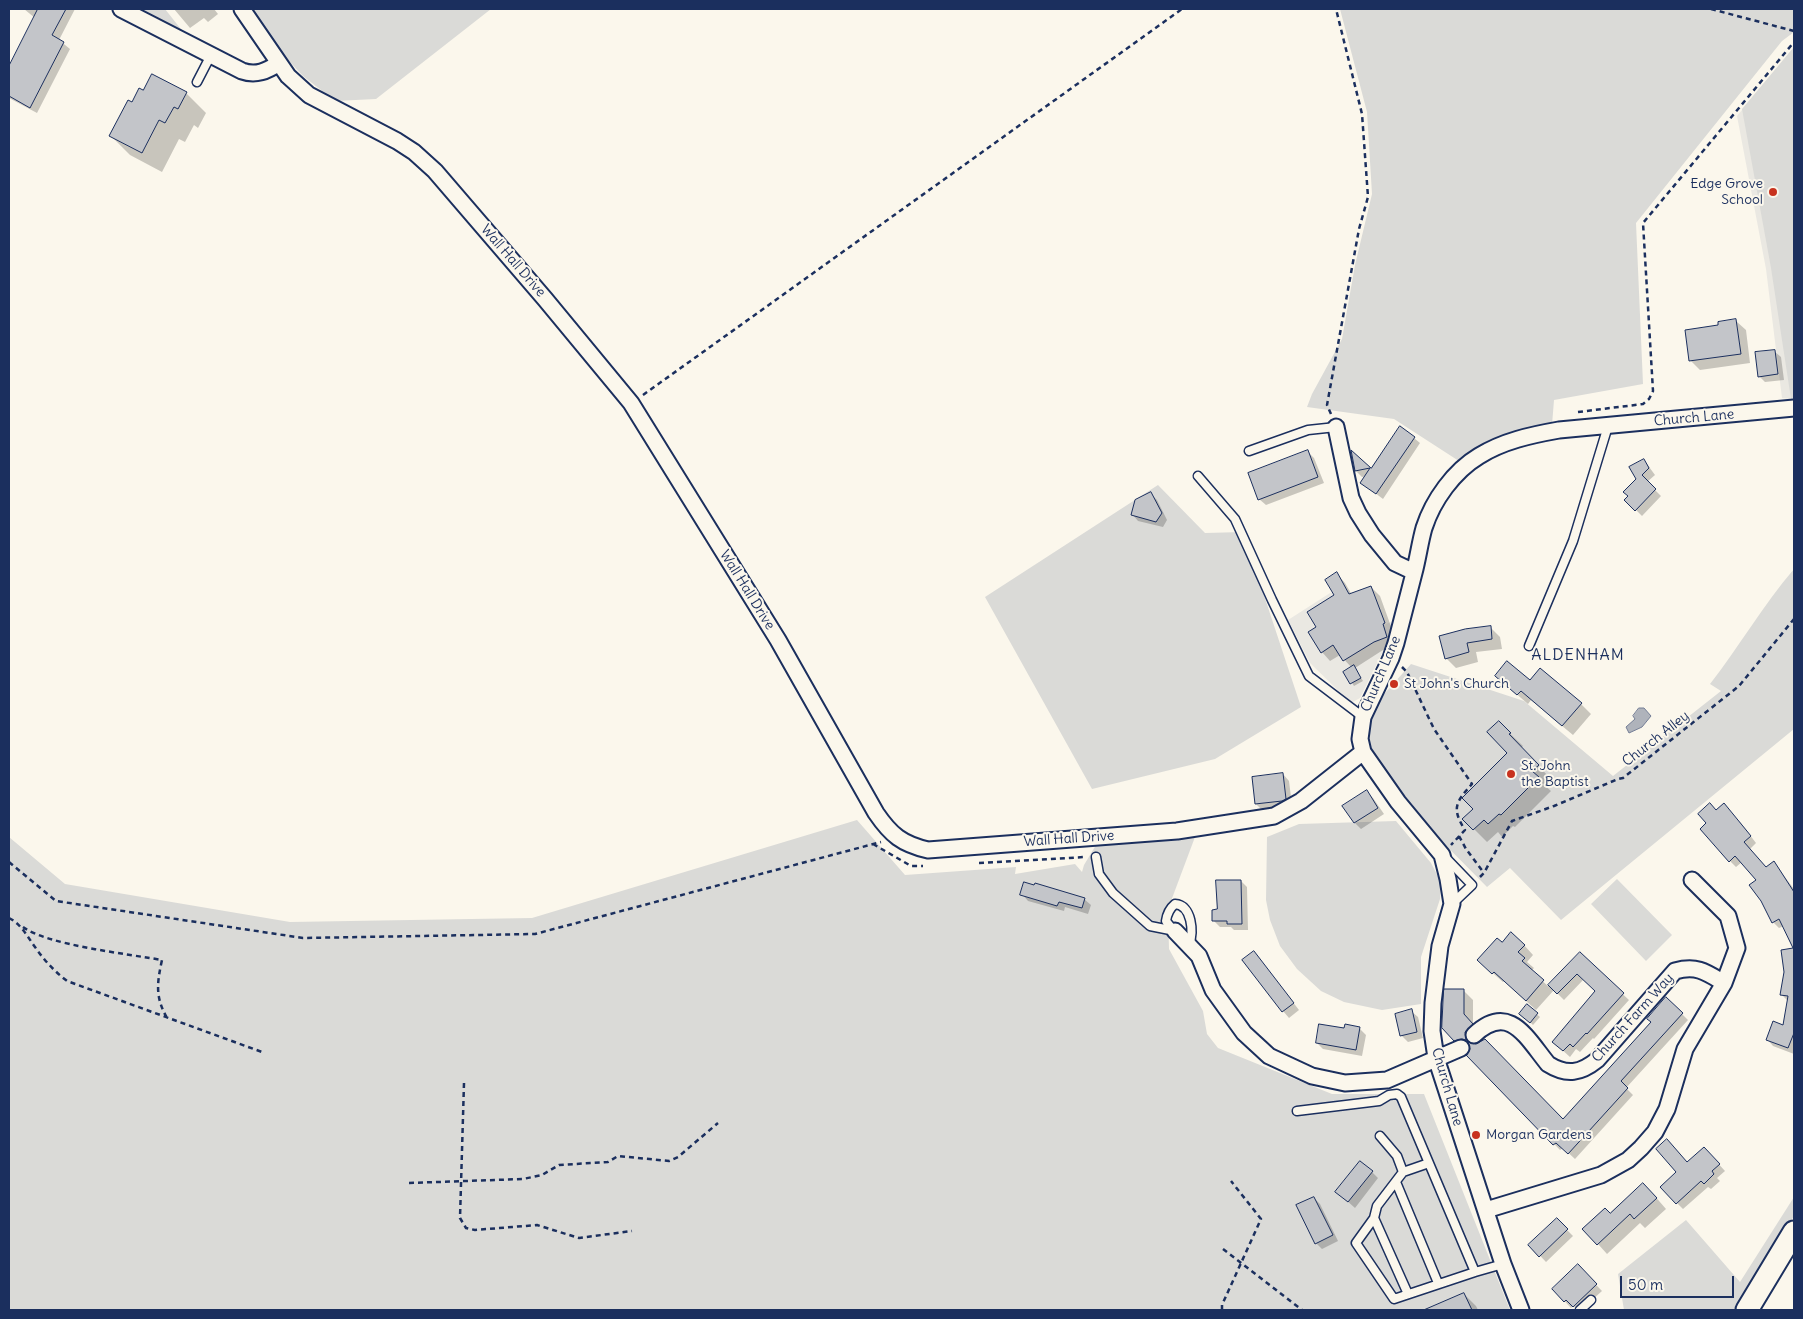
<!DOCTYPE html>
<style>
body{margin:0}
#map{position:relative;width:1803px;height:1319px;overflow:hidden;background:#fbf7ec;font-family:Delius,sans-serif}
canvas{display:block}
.frame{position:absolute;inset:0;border:10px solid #1b2f5e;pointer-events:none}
.scale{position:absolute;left:1620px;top:1276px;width:114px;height:22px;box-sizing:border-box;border:2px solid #1b2f5e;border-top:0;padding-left:6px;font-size:15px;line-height:18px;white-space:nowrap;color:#1b2f5e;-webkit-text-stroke:4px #fbf7ec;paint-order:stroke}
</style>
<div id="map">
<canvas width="1803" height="1319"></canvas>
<div class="frame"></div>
<div class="scale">50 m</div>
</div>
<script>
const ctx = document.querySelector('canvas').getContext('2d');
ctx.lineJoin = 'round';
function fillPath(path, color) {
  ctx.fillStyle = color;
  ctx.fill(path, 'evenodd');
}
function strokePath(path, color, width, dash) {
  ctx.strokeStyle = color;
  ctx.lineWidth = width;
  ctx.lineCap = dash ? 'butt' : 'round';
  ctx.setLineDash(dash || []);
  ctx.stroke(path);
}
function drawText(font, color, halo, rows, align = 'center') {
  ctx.font = font + ' Delius,sans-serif';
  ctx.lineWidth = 4;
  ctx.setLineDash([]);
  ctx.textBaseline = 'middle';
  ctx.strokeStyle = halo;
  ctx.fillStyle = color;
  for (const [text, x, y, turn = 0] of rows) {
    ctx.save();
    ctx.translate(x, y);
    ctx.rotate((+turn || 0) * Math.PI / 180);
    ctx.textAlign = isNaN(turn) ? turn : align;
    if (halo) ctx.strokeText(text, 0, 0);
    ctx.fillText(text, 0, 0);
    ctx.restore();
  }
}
fillPath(new Path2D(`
 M 1794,47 L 1794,398 L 1791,399 L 1782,398 L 1766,269 L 1737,116 Z
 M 1341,586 L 1367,631 L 1391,622 L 1391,635 L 1360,698 L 1351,703 L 1310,663 L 1288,620 Z`), '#eae8e2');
fillPath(new Path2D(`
 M 136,9 L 165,9 L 184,33 Z
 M 250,9 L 491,9 L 376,99 L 335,101 L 303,76 L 277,48 Z
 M 1340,9 L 1794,9 L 1794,32 L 1782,41 L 1636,223 L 1643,384 L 1554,400 L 1552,425 L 1462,463 L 1394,419 L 1307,407 L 1312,394 L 1342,339 L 1355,265 L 1372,194 L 1367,112 Z
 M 1794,47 L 1794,398 L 1791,399 L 1771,268 L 1742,109 Z
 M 1158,485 L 1205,533 L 1243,532 L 1301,707 L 1215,759 L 1092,789 L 985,597 Z
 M 1794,569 L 1794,729 L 1561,920 L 1510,868 L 1487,887 L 1402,801 L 1366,749 L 1370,715 L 1377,702 L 1411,664 L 1524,701 L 1613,776 L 1721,691 L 1710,684 C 1739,647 1763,605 1794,569 Z
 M 857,820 L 905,875 L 1016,867 L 1015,874 L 1075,864 L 1082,872 L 1084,865 L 1099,840 L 1195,837 L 1168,909 L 1169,949 L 1203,1011 L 1207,1034 L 1218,1048 L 1332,1094 L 1424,1094 L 1510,1310 L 9,1310 L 9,837 L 65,884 L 290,922 L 532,918 Z
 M 1396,821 L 1431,863 L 1441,882 L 1440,899 L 1421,957 L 1421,1004 L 1382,1010 L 1344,1002 L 1321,991 L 1297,969 L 1280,946 L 1270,920 L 1266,900 L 1267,837 L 1299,824 Z
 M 1617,879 L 1672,935 L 1646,961 L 1591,904 Z
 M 1794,1197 L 1794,1216 L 1734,1310 L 1624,1310 L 1618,1274 L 1686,1220 L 1740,1282 Z`), '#dadad7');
const water = new Path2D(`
 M 1639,708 L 1644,708 L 1651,716 L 1642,727 L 1629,733 L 1626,727 L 1635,719 L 1633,716 Z`);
fillPath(water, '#afb3bb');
strokePath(water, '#747e96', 1);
fillPath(new Path2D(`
 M 24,9 L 75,9 L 59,40 L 70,49 L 37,113 L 9,98 L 9,68 L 35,18 Z
 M 174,9 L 214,9 L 218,14 L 208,22 L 204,18 L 190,28 Z
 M 152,75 L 186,93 L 206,113 L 198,128 L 194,125 L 185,142 L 179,139 L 162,172 L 130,155 L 110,135 L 132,104 L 144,92 Z
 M 1736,321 L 1746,330 L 1750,363 L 1700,370 L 1690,360 L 1720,326 Z
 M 1774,351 L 1781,357 L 1784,380 L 1765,382 L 1759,376 Z
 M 1414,438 L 1420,443 L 1383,499 L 1362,483 L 1367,476 L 1362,477 L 1356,471 L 1352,454 L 1371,469 Z
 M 1308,452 L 1314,458 L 1324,483 L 1266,505 L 1259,499 Z
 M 1644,460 L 1655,475 L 1647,482 L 1661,496 L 1642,516 L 1626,500 L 1638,479 Z
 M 1151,494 L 1157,500 L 1167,520 L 1163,527 L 1138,521 L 1132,514 Z
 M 1337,574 L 1345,583 L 1352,595 L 1371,587 L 1380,596 L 1393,632 L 1390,633 L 1395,646 L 1383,650 L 1355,668 L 1363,681 L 1354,686 L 1345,672 L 1352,668 L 1340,655 L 1330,661 L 1322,652 L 1318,627 L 1335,596 Z
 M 1490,627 L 1500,637 L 1502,649 L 1476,652 L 1478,662 L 1456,668 L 1446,658 L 1441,637 Z
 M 1530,682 L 1581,704 L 1591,714 L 1573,735 L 1531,700 L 1528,704 L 1506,685 Z
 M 1499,723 L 1523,746 L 1521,748 L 1551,779 L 1544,785 L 1551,791 L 1515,827 L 1513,826 L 1502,837 L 1498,832 L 1487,842 L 1464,819 L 1475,809 L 1509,753 Z
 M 1283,774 L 1289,781 L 1292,805 L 1262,810 L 1256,804 Z
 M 1367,792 L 1373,798 L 1384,814 L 1361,829 L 1355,823 Z
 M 1717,811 L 1740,822 L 1756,843 L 1750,849 L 1767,869 L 1774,863 L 1794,889 L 1794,948 L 1784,926 L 1779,928 L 1773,922 L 1757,880 L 1742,862 L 1736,867 L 1730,861 Z
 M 1241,881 L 1247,887 L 1248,930 L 1234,930 L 1231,927 L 1220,927 L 1213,920 L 1218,911 Z
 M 1035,887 L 1084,899 L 1091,905 L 1088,914 L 1065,907 L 1064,911 L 1028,901 L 1022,894 Z
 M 1502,944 L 1524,945 L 1533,955 L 1527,962 L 1534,968 L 1531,971 L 1548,986 L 1580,954 L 1629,1000 L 1594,1039 L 1593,1038 L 1580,1052 L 1576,1049 L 1570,1057 L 1560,1048 L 1597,991 L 1584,979 L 1564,1000 L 1554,990 L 1536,1010 L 1504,981 L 1503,982 L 1488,969 Z
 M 1794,949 L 1794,1054 L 1773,1046 L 1767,1039 L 1784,1027 L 1788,1001 L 1781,994 L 1786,972 L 1783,951 Z
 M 1254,952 L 1299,1010 L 1289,1018 L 1283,1011 Z
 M 1464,991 L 1473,1000 L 1473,1024 L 1482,1033 L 1474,1041 L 1474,1045 L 1563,1121 L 1682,1014 L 1688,1020 L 1626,1088 L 1633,1095 L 1575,1159 L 1563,1148 L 1560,1150 L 1468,1055 L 1473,1047 L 1464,1049 L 1443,1027 Z
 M 1527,1006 L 1540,1017 L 1533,1025 L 1521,1013 Z
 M 1411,1011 L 1418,1017 L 1423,1038 L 1408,1042 L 1401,1035 Z
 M 1359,1028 L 1366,1035 L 1362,1056 L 1323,1049 L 1317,1043 Z
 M 1704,1148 L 1725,1171 L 1717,1178 L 1720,1181 L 1711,1189 L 1708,1187 L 1683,1209 L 1677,1203 L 1687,1163 Z
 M 1372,1172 L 1378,1178 L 1355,1208 L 1337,1192 Z
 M 1653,1194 L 1666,1209 L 1645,1228 L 1640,1223 L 1607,1254 L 1598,1244 L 1610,1215 Z
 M 1314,1198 L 1320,1204 L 1338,1241 L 1322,1249 L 1316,1243 Z
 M 1557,1220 L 1573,1236 L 1546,1262 L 1530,1245 Z
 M 1578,1266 L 1602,1291 L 1581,1310 L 1578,1310 L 1573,1306 L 1571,1308 L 1553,1289 Z
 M 1464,1294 L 1476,1306 L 1478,1310 L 1436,1310 Z`), '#0003');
const building = new Path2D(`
 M 38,9 L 66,9 L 52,35 L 64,42 L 30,108 L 9,96 L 9,66 Z
 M 152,74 L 187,92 L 178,109 L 174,107 L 165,123 L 159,120 L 142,153 L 109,136 L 128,100 L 132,102 L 139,88 L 143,90 Z
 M 1736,319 L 1741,354 L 1689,361 L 1685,330 L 1718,325 L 1718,322 Z
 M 1775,350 L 1778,374 L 1758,377 L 1755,352 Z
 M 1400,426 L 1415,437 L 1376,494 L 1360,483 L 1370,468 L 1355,471 L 1351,450 L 1371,468 Z
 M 1308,450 L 1318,477 L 1258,500 L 1248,473 Z
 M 1644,459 L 1649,468 L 1642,475 L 1656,489 L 1635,511 L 1624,500 L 1628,496 L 1623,492 L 1636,479 L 1629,467 Z
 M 1151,492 L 1162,513 L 1156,522 L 1131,515 L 1135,500 Z
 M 1337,572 L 1349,594 L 1371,586 L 1385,623 L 1383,624 L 1387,637 L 1374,642 L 1343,661 L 1333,645 L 1321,653 L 1308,632 L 1316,627 L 1307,612 L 1334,595 L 1325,580 Z
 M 1491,626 L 1492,639 L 1467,643 L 1469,652 L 1445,659 L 1439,636 L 1465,629 Z
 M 1507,661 L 1530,680 L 1540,668 L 1582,703 L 1562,726 L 1521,691 L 1517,695 L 1495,676 Z
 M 1354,665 L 1361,678 L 1350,684 L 1343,672 Z
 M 1499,721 L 1511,733 L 1509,734 L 1539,765 L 1532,771 L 1539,777 L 1501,815 L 1499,814 L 1488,824 L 1484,820 L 1473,830 L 1462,819 L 1473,809 L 1462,798 L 1507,753 L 1487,732 Z
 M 1283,773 L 1286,799 L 1282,801 L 1255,804 L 1252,777 Z
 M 1367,790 L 1378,808 L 1354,823 L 1342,806 Z
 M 1710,803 L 1716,810 L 1724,803 L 1751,836 L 1744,842 L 1766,867 L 1774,861 L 1794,892 L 1794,1033 L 1788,1048 L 1766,1040 L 1773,1021 L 1783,1025 L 1788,996 L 1780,995 L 1784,972 L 1781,950 L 1793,948 L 1779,919 L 1772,923 L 1761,901 L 1749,885 L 1756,880 L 1735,856 L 1729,862 L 1700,829 L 1706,823 L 1698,814 Z
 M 1216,880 L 1241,880 L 1242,924 L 1227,924 L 1227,921 L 1212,921 L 1212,910 L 1217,909 Z
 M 1024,882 L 1034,885 L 1035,883 L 1085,898 L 1082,908 L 1059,902 L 1057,906 L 1020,895 Z
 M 1511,932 L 1525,945 L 1518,952 L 1525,958 L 1522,961 L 1544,980 L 1526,1001 L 1494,972 L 1492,974 L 1477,960 L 1497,938 L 1502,942 Z
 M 1254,951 L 1294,1003 L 1282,1012 L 1242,960 Z
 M 1580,952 L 1624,993 L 1587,1034 L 1586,1033 L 1573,1047 L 1570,1044 L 1563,1051 L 1552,1042 L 1595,991 L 1577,974 L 1557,994 L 1548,985 Z
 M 1444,989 L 1464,989 L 1464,1014 L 1473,1024 L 1465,1032 L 1466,1040 L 1462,1039 L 1454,1041 L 1442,1028 Z
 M 1666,997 L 1683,1013 L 1621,1081 L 1628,1088 L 1568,1154 L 1556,1143 L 1553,1145 L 1466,1055 L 1470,1049 L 1467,1041 L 1476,1044 L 1485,1039 L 1563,1119 L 1651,1022 L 1647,1019 Z
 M 1527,1004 L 1538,1013 L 1530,1023 L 1519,1014 Z
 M 1412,1009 L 1417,1032 L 1400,1036 L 1395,1014 Z
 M 1319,1024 L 1344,1028 L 1345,1024 L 1360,1027 L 1356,1050 L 1316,1043 Z
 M 1667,1139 L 1687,1162 L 1704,1147 L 1720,1164 L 1712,1171 L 1714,1174 L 1704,1184 L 1701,1181 L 1676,1204 L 1660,1187 L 1676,1172 L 1656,1149 Z
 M 1360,1161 L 1373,1171 L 1348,1202 L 1335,1192 Z
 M 1643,1183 L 1657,1198 L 1634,1219 L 1630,1214 L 1597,1245 L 1582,1229 L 1605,1208 L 1610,1213 Z
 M 1314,1197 L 1333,1235 L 1315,1244 L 1296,1205 Z
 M 1557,1218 L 1568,1229 L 1539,1257 L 1528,1245 Z
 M 1578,1264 L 1597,1284 L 1573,1307 L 1566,1300 L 1564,1302 L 1552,1289 Z
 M 1464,1293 L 1472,1310 L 1424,1310 Z`);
fillPath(building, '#c3c5c9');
strokePath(building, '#1b2f5e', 1);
const lane = new Path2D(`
 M 197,82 L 211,55
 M 1249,451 L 1308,430 L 1336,427
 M 1198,476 L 1235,519 L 1272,600 L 1309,676 L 1363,717
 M 1529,646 L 1573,541 L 1608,426
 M 1096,857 L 1099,874 L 1113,893 L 1150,926 L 1175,931
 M 1446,858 L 1472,885 L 1452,904
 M 1174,931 L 1166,921 C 1167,914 1169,909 1175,904 C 1192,905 1194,932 1189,945
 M 1297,1111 L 1379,1101 L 1389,1095 L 1397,1094 L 1401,1097 L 1475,1272 L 1503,1264
 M 1380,1136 L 1397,1156 L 1403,1172 L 1429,1163
 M 1403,1172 L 1377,1206 L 1374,1218 L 1408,1294
 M 1396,1182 L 1438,1283
 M 1374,1218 L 1356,1243 L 1394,1299 L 1475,1272
 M 1580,1310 L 1591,1300`);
const street = new Path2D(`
 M 121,9 L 242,71 C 256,76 267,71 279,63
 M 242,9 L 288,76 L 309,95 L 397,141 L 414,152 L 435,171 L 545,299 L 631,403 L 778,640 L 876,813 C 891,835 902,844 928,850 L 1177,831 L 1274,816 L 1301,801 L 1363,752
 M 1336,427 L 1351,498 L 1358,513 L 1372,535 L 1395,563 L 1414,572
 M 1175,931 L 1199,956 L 1213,990 L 1244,1033 L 1269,1056 L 1312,1076 L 1345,1083 L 1387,1080 L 1461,1048
 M 1474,1035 C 1509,1002 1526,1037 1548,1064 C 1567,1076 1581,1073 1597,1060 L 1675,971 C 1697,965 1706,972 1724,983
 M 1486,1210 L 1601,1175 L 1628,1160 L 1641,1148 L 1655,1132 L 1667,1109 L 1685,1049 L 1724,983 L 1737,948 L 1728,916 L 1692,880
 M 1521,1310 L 1503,1264 L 1436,1058 L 1432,1031 L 1433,1003 L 1440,946 L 1452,904 L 1448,879 L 1442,855 L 1398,802 L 1363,752 L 1360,739 L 1363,717 L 1391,658 L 1396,643 C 1402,620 1408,596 1414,573 C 1418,558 1420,542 1424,528 C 1433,500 1454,471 1479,456 C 1503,441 1531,435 1559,430 L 1794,408`);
const secondary = new Path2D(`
 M 1747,1310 L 1794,1232`);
strokePath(lane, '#1b2f5e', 11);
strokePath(street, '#1b2f5e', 19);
strokePath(secondary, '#1b2f5e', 25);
strokePath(new Path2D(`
 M 1711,9 L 1794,31
 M 643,395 L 1182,9
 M 1578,412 L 1643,404 L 1649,399 L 1653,391 L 1643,223 L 1794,42
 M 1331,414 L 1327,405 L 1359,229 L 1368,197 L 1362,114 L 1336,9
 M 1402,667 L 1407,672 L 1434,729 L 1472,784 C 1456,802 1451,808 1465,830 L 1451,845
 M 1459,836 L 1466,849 L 1484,873
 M 873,844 L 911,866 L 923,866
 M 9,862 L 56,901 L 303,938 L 535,934 L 881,842
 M 979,863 L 1085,857
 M 1480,877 L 1484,873 L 1512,821 L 1554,806 L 1618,779 L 1623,778 L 1739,686 L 1794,619
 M 9,918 C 21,924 27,936 35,947 C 44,960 54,971 67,981 L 262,1052
 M 23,927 C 47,945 128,954 162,960 C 157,983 155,997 167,1018
 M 464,1083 L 460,1218 L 466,1228 L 475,1230 L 537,1225 L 579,1238 L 632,1231
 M 409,1183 L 523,1179 L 542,1175 L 559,1165 L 608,1162 L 618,1156 L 669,1161 L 678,1157 L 718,1123
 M 1223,1249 L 1302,1310
 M 1222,1310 L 1222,1305 L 1261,1219 L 1231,1181`), '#1b2f5e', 2.5, [5, 4]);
strokePath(lane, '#fbf7ec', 8);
strokePath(street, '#fbf7ec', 15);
strokePath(secondary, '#fbf7ec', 21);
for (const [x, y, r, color] of [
 [1773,192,5,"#c8321e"],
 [1394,684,5,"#c8321e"],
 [1511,774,5,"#c8321e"],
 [1476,1135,5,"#c8321e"]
]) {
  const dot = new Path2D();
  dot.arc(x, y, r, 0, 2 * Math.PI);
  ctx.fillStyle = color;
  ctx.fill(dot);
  strokePath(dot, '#fbf7ec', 2);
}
drawText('14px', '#1b2f5e', '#fbf7ec', [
 ["Edge Grove",1763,184,"right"],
 ["School",1763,200,"right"],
 ["St John's Church",1404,684],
 ["St. John",1521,766],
 ["the Baptist",1521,782],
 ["Morgan Gardens",1486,1135]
], 'left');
drawText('14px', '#1b2f5e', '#fbf7ec', [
 ["Wall Hall Drive",513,261,49],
 ["Church Lane",1694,418,-5],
 ["Wall Hall Drive",747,590,58],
 ["Church Lane",1381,674,-67],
 ["Church Alley",1656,739,-38],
 ["Wall Hall Drive",1069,839,-4],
 ["Church Farm Way",1633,1018,-48],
 ["Church Lane",1447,1087,74]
]);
ctx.letterSpacing = '1px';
drawText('16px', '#1b2f5e', '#fbf7ec', [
 ["ALDENHAM",1578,655]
]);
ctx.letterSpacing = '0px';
</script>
